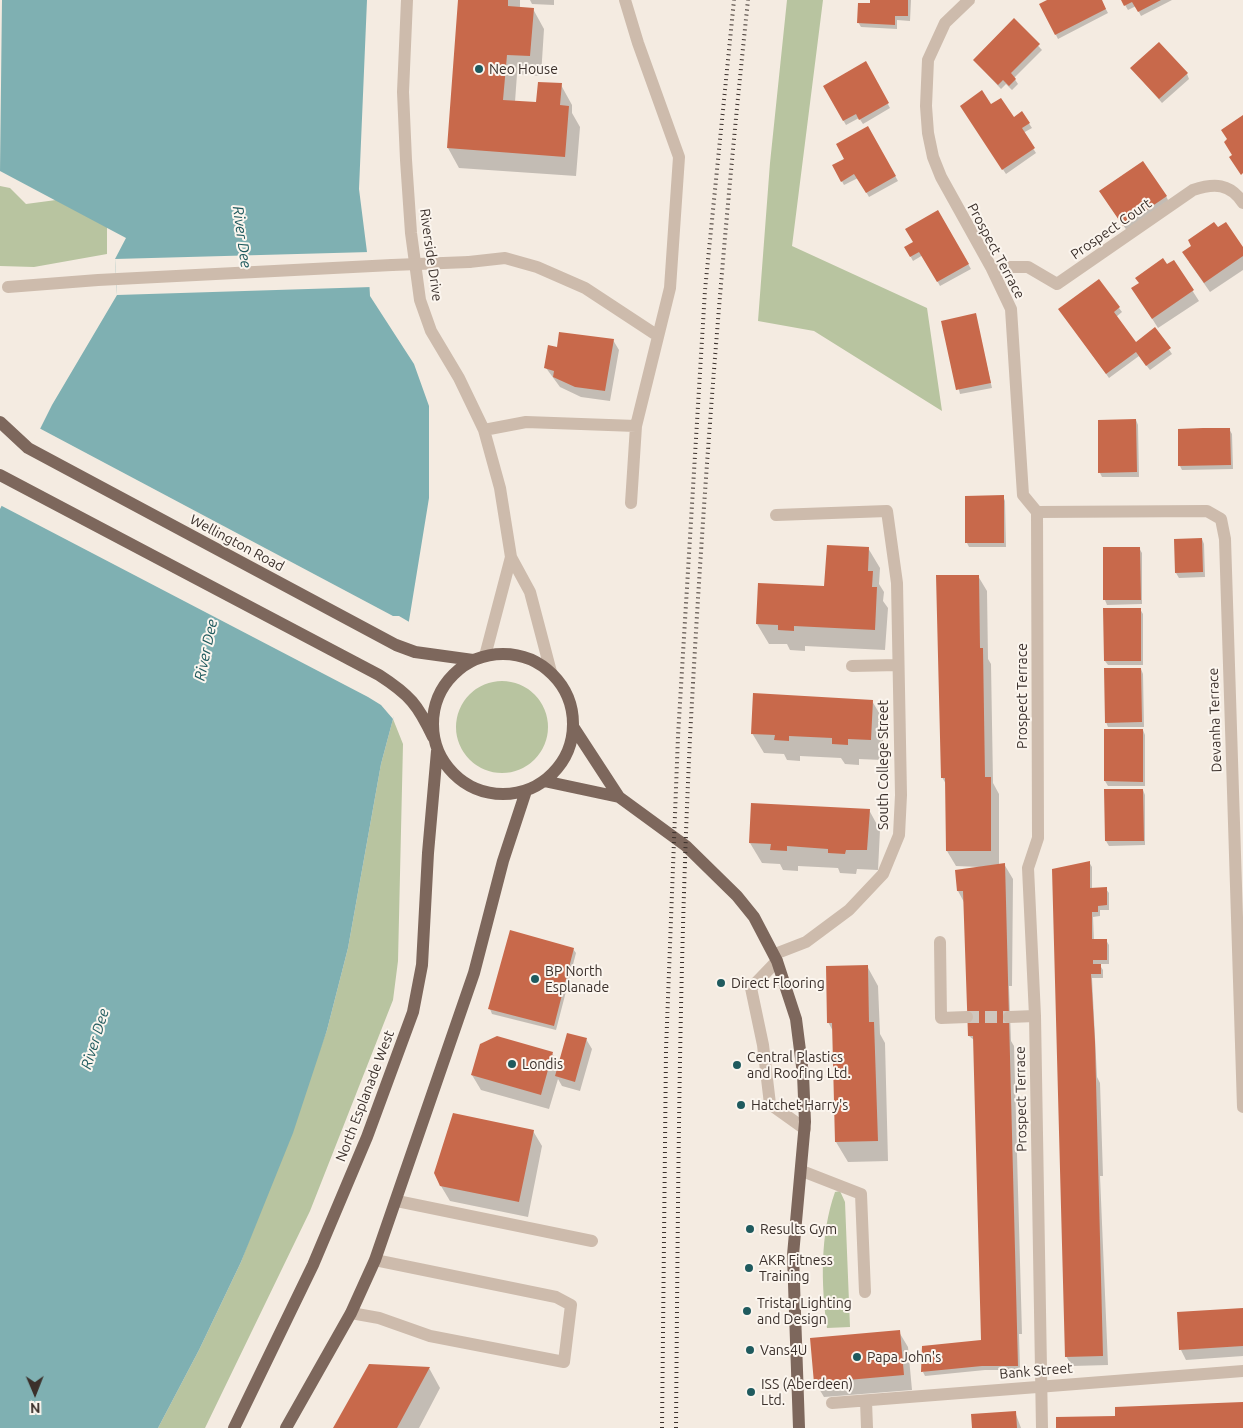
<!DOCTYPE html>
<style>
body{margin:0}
#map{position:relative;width:1243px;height:1428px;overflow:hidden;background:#f4ebe1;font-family:Ubuntu,sans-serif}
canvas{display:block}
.north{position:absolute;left:10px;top:1368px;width:50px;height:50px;-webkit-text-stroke:4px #fbf5ee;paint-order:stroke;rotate:179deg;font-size:14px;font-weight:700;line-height:20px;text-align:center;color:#3b302b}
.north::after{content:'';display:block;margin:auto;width:18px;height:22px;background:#3b302b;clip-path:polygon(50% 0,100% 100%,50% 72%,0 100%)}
</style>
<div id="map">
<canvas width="1243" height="1428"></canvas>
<div class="north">N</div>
</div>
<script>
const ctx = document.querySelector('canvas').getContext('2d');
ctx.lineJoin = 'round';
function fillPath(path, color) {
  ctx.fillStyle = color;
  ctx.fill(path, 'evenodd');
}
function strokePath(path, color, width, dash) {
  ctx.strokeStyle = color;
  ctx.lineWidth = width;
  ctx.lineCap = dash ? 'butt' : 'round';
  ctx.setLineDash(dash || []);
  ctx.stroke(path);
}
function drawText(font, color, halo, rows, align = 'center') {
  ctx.font = font + ' Ubuntu,sans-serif';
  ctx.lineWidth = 4;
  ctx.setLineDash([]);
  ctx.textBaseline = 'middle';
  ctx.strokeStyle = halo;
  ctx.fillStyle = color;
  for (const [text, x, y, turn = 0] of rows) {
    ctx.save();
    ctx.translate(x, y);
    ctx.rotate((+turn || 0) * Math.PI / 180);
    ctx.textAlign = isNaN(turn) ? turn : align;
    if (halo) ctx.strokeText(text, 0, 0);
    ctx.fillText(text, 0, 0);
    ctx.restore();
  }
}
fillPath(new Path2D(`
 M 787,0 L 823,0 L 792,246 L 927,308 L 942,411 L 814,331 L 758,321 L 770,163 Z
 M 0,186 L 10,188 L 26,204 L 56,200 L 107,227 L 107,254 L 34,267 L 0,266 Z
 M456 727a46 46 0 1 1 92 0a46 46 0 1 1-92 0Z
 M 393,719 L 403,744 L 398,961 L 393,1000 L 310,1211 L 205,1428 L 158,1428 L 199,1350 L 241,1262 L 327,1030 L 348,948 L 381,764 Z
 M 840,1191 L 845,1202 L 850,1327 L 827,1328 C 821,1283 820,1235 835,1192 Z`), '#b8c4a0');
fillPath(new Path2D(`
 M 2,0 L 367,0 L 359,189 L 368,260 L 370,296 L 414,364 L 429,406 L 429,498 L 393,719 L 381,764 L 348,948 L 327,1030 L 293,1133 L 241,1262 L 199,1350 L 158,1428 L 0,1428 L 0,509 L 52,405 L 117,295 L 115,259 L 126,238 L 0,171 Z`), '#7fb0b2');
fillPath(new Path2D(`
 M 370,252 L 372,287 L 117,295 L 115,259 Z
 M 39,428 L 393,616 L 399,616 L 411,623 L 398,705 L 393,719 L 381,705 L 368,697 L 0,505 Z`), '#f4ebe1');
fillPath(new Path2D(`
 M 459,0 L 520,0 L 520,8 L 533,9 L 544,29 L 541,76 L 517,74 L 515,102 L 537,104 L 561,85 L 572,105 L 572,113 L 580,127 L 576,176 L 459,168 L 448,148 Z
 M 530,0 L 554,0 L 554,5 L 532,4 Z
 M 871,0 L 911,0 L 910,21 L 897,20 L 897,29 L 861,27 L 858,22 L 871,5 Z
 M 1050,0 L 1101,0 L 1108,13 L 1058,39 L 1041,5 Z
 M 1122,0 L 1172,0 L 1141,16 L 1136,6 L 1128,10 Z
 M 1014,20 L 1042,50 L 1014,78 L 1018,84 L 1012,90 L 1006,84 L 1001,89 L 974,60 Z
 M 865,63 L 890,108 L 863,124 L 859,118 L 846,125 L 824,86 Z
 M 1135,72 L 1187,74 L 1189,79 L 1162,103 Z
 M 991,106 L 1013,118 L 1022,113 L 1032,128 L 1023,133 L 1036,153 L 1006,174 L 964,111 Z
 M 868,128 L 898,181 L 869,197 L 858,178 L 844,185 L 833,166 L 846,159 Z
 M 1166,196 L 1171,206 L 1130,235 L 1107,202 Z
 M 938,211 L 971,269 L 940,286 L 923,255 L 913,261 L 906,248 L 914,243 Z
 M 1218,229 L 1243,249 L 1243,270 L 1210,292 L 1189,262 Z
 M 1174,262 L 1199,301 L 1158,328 L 1139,298 L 1166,266 Z
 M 1099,281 L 1119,308 L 1122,312 L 1116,317 L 1136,343 L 1155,329 L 1172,354 L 1150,370 L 1139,356 L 1109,378 L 1063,314 Z
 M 975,315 L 992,388 L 960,394 L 943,322 Z
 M 613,340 L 619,350 L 610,401 L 581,397 L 560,387 L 546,368 L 558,349 Z
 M 1136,420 L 1138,425 L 1139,477 L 1102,477 L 1100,473 Z
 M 1229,429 L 1232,434 L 1233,469 L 1182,470 L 1180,466 Z
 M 1003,496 L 1005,501 L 1006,547 L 969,547 L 967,543 Z
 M 1202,539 L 1204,544 L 1205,577 L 1179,578 L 1176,573 Z
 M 868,548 L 880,568 L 879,584 L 884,592 L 883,601 L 888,608 L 885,650 L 805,646 L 805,651 L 790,650 L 787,644 L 769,644 L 757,624 L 826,588 Z
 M 1139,548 L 1142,553 L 1142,604 L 1107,605 L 1105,600 L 1104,549 Z
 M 978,576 L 987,591 L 988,659 L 991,664 L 993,783 L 999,794 L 999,865 L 1004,864 L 1013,879 L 1012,986 L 1009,986 L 1011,1041 L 1014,1046 L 1022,1334 L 1019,1334 L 1020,1370 L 985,1370 L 925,1376 L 923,1372 L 982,1341 L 974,1040 L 969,1036 L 965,904 L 958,891 L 956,871 L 980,867 L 956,866 L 947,851 L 947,786 L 942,777 Z
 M 1140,609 L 1143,614 L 1143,665 L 1108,665 L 1105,661 Z
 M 1141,669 L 1143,674 L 1144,727 L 1108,727 L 1106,722 Z
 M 872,701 L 884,721 L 882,760 L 859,759 L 859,765 L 845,764 L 841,758 L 800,756 L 800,761 L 787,760 L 784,754 L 764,753 L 752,733 Z
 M 1105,730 L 1143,730 L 1145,735 L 1145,786 L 1108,786 L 1105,781 Z
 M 1106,790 L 1143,790 L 1145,795 L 1145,845 L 1109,846 L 1106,841 Z
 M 869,810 L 880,830 L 878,870 L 857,869 L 856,874 L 840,873 L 838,868 L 798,866 L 798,871 L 783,870 L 780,864 L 762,863 L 750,843 Z
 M 1089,862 L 1092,867 L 1092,889 L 1106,889 L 1109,893 L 1109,910 L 1100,910 L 1100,916 L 1093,917 L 1094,941 L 1106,940 L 1109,945 L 1109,964 L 1099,964 L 1103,970 L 1103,978 L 1092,978 L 1097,1077 L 1100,1083 L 1103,1176 L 1100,1176 L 1108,1365 L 1072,1366 L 1066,1356 Z
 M 573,949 L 576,953 L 556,1030 L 492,1014 L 490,1009 Z
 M 867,966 L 878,986 L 880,1034 L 885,1043 L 888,1161 L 848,1162 L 836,1142 L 833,1031 L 828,1022 Z
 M 586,1039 L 592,1049 L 580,1091 L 562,1086 L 558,1079 L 549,1109 L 481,1090 L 472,1075 L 552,1053 L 559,1065 Z
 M 533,1131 L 542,1146 L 528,1217 L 450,1201 L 441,1186 Z
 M 1243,1310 L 1243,1356 L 1186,1360 L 1181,1350 Z
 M 899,1332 L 908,1347 L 912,1390 L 824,1397 L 815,1382 Z
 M 429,1368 L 440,1388 L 419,1428 L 335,1428 Z
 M 1015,1412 L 1021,1428 L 973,1428 Z`), '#0003');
fillPath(new Path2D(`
 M 458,0 L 508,0 L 508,6 L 534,8 L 530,56 L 507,55 L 503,100 L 536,102 L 538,82 L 562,83 L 560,105 L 569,106 L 565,157 L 447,148 Z
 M 870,0 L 908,0 L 908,16 L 895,16 L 895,25 L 857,23 L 858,3 L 870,3 Z
 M 1047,0 L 1102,0 L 1106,9 L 1055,35 L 1039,4 Z
 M 1121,0 L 1161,0 L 1138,12 L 1132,2 L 1124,6 Z
 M 1014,18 L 1040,44 L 1011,73 L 1016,79 L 1009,86 L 1003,80 L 998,85 L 973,60 Z
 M 1159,42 L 1188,73 L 1159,99 L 1130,68 Z
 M 866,61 L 889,103 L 859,120 L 856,114 L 843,121 L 823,86 Z
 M 982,90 L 991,104 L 1001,98 L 1014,117 L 1022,111 L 1030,123 L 1022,128 L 1035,148 L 1002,170 L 960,106 Z
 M 1243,115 L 1243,173 L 1241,175 L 1229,157 L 1232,155 L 1224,142 L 1227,139 L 1221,130 Z
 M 868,126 L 896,176 L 866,193 L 854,174 L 841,182 L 832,165 L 844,159 L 836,144 Z
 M 1143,161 L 1167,196 L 1123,226 L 1099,191 Z
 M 938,210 L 969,264 L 937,282 L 919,252 L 910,257 L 904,247 L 913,242 L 905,229 Z
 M 1214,222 L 1218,227 L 1226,222 L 1243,247 L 1243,256 L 1204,283 L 1182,252 L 1191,246 L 1188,240 Z
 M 1163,258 L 1167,264 L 1174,260 L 1194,290 L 1152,319 L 1131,288 L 1139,283 L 1135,278 Z
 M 1099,279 L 1120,307 L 1114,312 L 1136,342 L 1155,327 L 1171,348 L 1146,366 L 1136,352 L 1106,374 L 1058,309 Z
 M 976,313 L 991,383 L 956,390 L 941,321 Z
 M 559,332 L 614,339 L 605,391 L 575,387 L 553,377 L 554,371 L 544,368 L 548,345 L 557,347 Z
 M 1136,419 L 1137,472 L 1098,473 L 1098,420 Z
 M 1203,428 L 1230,428 L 1231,465 L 1178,466 L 1178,429 Z
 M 1004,495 L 1004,543 L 965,543 L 965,496 Z
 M 1202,538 L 1203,572 L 1175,573 L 1174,539 Z
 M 827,545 L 869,547 L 868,571 L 873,571 L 872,587 L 877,587 L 875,630 L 794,626 L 794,631 L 778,630 L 778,625 L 756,624 L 758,583 L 824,586 Z
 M 1103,547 L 1140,547 L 1141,600 L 1103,600 Z
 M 936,575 L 979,575 L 980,648 L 983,648 L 985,777 L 991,777 L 991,851 L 946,851 L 945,778 L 941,778 Z
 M 1103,608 L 1141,608 L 1141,661 L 1104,661 Z
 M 1104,668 L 1141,668 L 1142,722 L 1105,723 Z
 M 753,693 L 873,700 L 871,740 L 848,739 L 848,745 L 832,744 L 832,738 L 789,736 L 789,741 L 774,740 L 775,735 L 751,734 Z
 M 1104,729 L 1143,729 L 1143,782 L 1104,781 Z
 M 1104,789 L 1143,789 L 1144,841 L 1105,841 Z
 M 751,803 L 870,809 L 867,850 L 846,850 L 845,854 L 828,853 L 828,849 L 787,846 L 787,851 L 770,850 L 771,844 L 749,843 Z
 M 1090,861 L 1090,888 L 1107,887 L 1107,905 L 1098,906 L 1098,912 L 1092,912 L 1092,939 L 1107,939 L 1107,960 L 1093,960 L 1093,964 L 1101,964 L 1101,974 L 1091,974 L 1095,1042 L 1103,1356 L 1065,1357 L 1052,869 Z
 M 1005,863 L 1018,1366 L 982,1366 L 921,1372 L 922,1346 L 981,1340 L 973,1036 L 968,1036 L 963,891 L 957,891 L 955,870 Z
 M 510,930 L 574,948 L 554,1026 L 488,1009 Z
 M 868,965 L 869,1022 L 874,1022 L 878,1141 L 835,1142 L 832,1023 L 827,1023 L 826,966 Z
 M 567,1033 L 587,1038 L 575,1082 L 555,1076 Z
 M 497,1036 L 553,1052 L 541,1095 L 471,1075 L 480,1044 Z
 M 453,1113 L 534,1130 L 519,1202 L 440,1186 L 434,1173 Z
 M 1243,1308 L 1243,1346 L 1179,1350 L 1177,1312 Z
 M 900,1330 L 904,1375 L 814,1383 L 810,1338 Z
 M 369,1364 L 430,1367 L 397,1428 L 333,1428 Z
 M 1243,1402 L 1243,1428 L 1056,1428 L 1056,1417 L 1115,1416 L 1115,1407 Z
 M 1016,1411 L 1017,1428 L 972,1428 L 971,1414 Z`), '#c8694b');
strokePath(new Path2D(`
 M 967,1017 L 1009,1017`), '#cfc6bd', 12, [12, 6]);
strokePath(new Path2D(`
 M 407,0 L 403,92 L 406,160 L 411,233 L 420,300 L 431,331 L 459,378 L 484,430 L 500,488 L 511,557 L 530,592 L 551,672
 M 625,0 L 638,43 L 679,157 L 670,288 L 636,426 L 631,503
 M 969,0 L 945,23 L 928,60 L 926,106 L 928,133 L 933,157 L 941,177 L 991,267 L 1011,309 L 1023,495 L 1037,512 L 1038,838 L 1028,868 L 1035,1016 L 1042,1428
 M 469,262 L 505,258 L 537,267 L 585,288 L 658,336
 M 991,267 L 1028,267 L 1057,284 L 1193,190 C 1214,183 1230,183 1243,203
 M 8,287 L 98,280 L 392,265
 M 484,430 L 526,422 L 636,426
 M 1037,512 L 1207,511 L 1221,519 L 1225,539 L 1243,1107
 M 485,656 L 511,557
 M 852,666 L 898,665
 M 940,942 L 941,1018 L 967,1017
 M 775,954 L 806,942 L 849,910 L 883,874 L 899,835 L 901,795 L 897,583 L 887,511 L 776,515
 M 777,961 L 751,988 L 763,1045 L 770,1104 L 805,1129
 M 1009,1017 L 1035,1016
 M 802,1171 L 861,1194 L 865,1292
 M 397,1201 L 592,1241
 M 351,1313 L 379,1318 L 430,1336 L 564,1362 L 571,1305 L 556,1297 L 375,1260
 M 866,1401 L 867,1428
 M 832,1403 L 1243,1371`), '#cdbbac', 12);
strokePath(new Path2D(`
 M 0,422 L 28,448 L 396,645 L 415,652 L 473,660
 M 0,475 L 379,675 C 410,695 418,705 433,737
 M433 724a70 70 0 1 1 140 0a70 70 0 1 1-140 0Z
 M 574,728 L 619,797 L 686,846 L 737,896 L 754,917 L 777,961 L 796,1019 L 803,1074 L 805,1122 L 793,1255 L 799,1428
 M 544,781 L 619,797
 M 234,1428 L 313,1265 L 367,1137 L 413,1012 L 422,965 L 428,853 L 437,751
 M 286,1428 L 351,1313 L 375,1260 L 474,973 L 503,861 L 526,791`), '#7d675c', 12);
strokePath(new Path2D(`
 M 662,1428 L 666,1050 L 678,736 L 705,290 L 734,0
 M 676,1428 C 678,1198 679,968 690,738 C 703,492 722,245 748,0`), '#3b302b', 4, [1, 4]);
strokePath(new Path2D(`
 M 392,265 L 469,262`), '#cdbbac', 12);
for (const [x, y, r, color] of [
 [479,69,5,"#1f5a5e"],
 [535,979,5,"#1f5a5e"],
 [721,983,5,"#1f5a5e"],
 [512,1064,5,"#1f5a5e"],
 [737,1065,5,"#1f5a5e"],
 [741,1105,5,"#1f5a5e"],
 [750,1229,5,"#1f5a5e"],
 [749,1268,5,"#1f5a5e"],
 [747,1311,5,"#1f5a5e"],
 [750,1350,5,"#1f5a5e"],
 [857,1357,5,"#1f5a5e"],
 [751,1392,5,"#1f5a5e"]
]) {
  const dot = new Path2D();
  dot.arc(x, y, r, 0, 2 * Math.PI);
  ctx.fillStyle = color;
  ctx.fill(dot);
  strokePath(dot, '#fbf5ee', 2);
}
drawText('14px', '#3b302b', '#fbf5ee', [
 ["Neo House",489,69],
 ["BP North",545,971],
 ["Esplanade",545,987],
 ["Direct Flooring",731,983],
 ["Central Plastics",747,1057],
 ["and Roofing Ltd.",747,1073],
 ["Londis",522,1064],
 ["Hatchet Harry's",751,1105],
 ["Results Gym",760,1229],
 ["AKR Fitness",759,1260],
 ["Training",759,1276],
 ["Tristar Lighting",757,1303],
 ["and Design",757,1319],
 ["Vans4U",760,1350],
 ["Papa John's",867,1357],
 ["ISS (Aberdeen)",761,1384],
 ["Ltd.",761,1400]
], 'left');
drawText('14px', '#3b302b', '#fbf5ee', [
 ["Prospect Court",1111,229,-35],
 ["Prospect Terrace",996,251,62],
 ["Riverside Drive",431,255,82],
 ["Wellington Road",237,543,28],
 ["Prospect Terrace",1022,696,-90],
 ["Devanha Terrace",1215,720,-92],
 ["South College Street",883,765,-90],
 ["North Esplanade West",365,1096,-69],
 ["Prospect Terrace",1021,1099,-91],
 ["Bank Street",1036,1371,-5]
]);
drawText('italic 15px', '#1f5a5e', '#fbf5ee', [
 ["River Dee",242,237,82],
 ["River Dee",206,650,-78],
 ["River Dee",95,1039,-73]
]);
</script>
